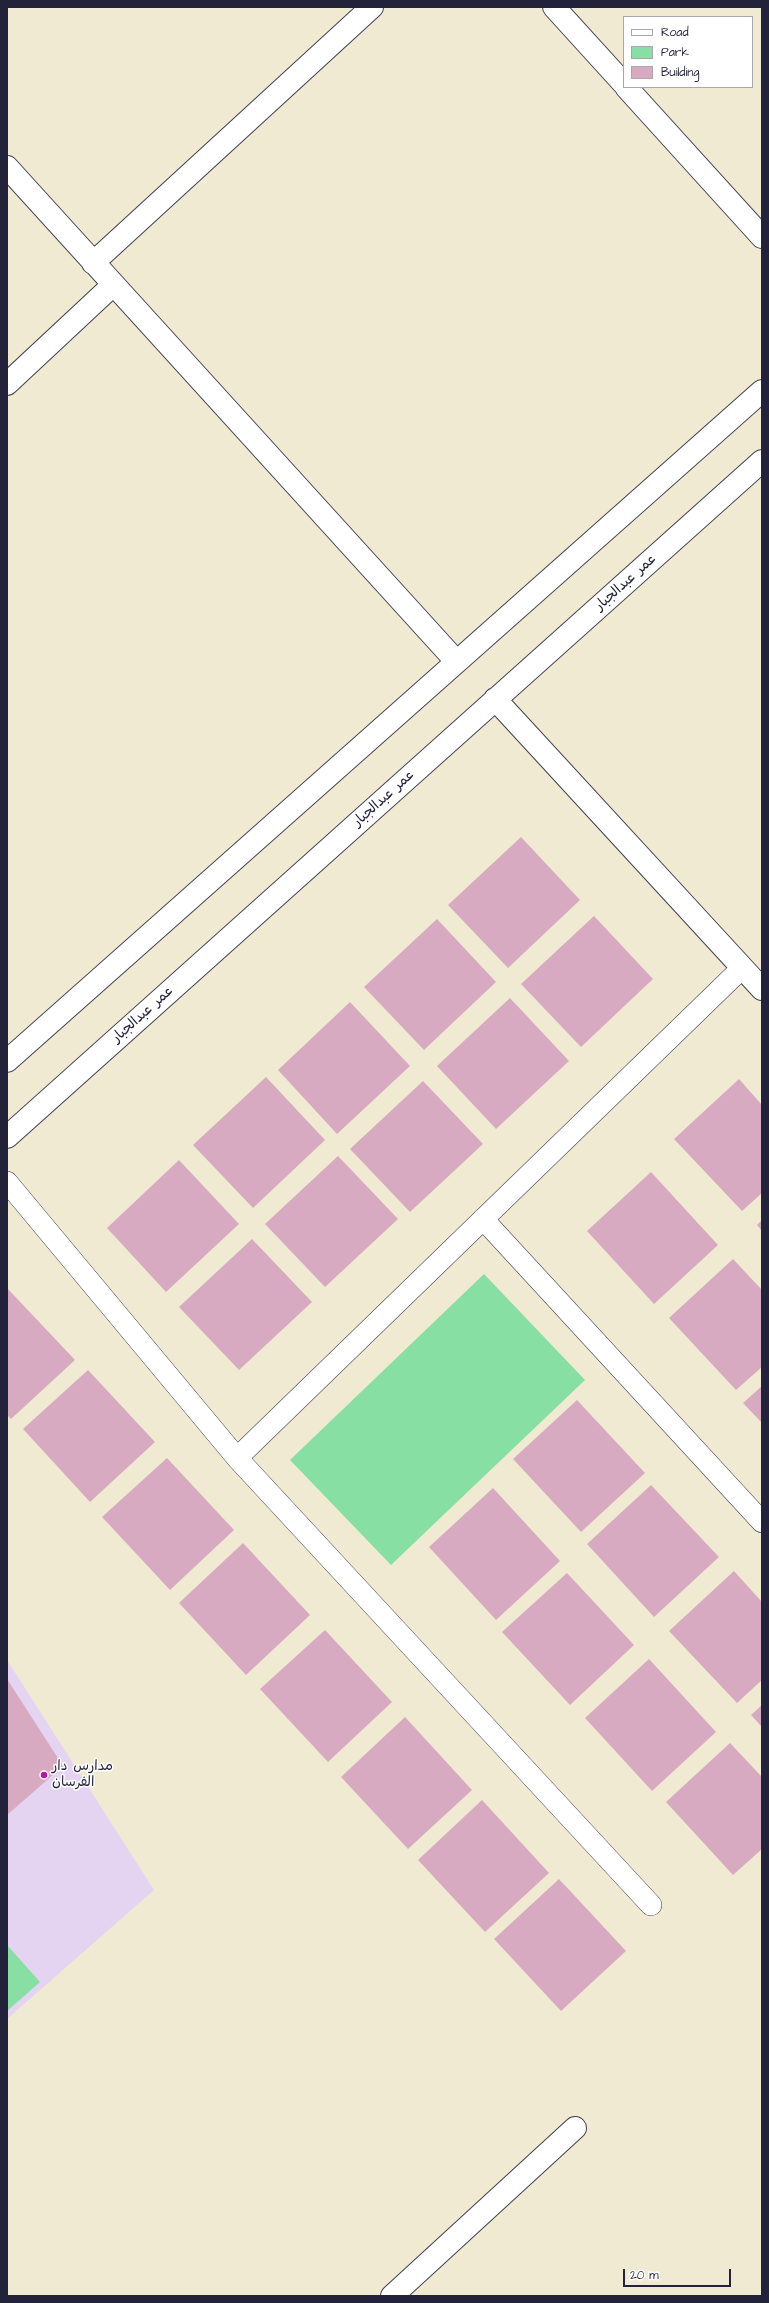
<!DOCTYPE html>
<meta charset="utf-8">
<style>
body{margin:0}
#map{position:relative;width:769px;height:2303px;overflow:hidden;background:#f1ead2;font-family:"Architects Daughter",sans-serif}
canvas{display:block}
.frame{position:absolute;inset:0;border:8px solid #22223b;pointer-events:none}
.legend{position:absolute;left:623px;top:16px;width:130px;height:72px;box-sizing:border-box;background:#fff;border:1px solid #a7a7b1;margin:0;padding:5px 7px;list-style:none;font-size:12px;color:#22223b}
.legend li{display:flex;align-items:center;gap:8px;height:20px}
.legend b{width:20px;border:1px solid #a7a7b1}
.scale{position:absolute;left:623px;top:2269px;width:108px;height:18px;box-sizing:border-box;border:2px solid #22223b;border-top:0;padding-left:5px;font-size:12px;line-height:14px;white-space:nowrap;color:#22223b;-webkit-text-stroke:3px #fff;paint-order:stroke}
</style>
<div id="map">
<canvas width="769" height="2303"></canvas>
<div class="frame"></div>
<ul class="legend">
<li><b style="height:5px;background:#fff"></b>Road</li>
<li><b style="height:11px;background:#88dfa3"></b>Park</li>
<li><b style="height:11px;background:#d7aac2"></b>Building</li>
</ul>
<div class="scale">20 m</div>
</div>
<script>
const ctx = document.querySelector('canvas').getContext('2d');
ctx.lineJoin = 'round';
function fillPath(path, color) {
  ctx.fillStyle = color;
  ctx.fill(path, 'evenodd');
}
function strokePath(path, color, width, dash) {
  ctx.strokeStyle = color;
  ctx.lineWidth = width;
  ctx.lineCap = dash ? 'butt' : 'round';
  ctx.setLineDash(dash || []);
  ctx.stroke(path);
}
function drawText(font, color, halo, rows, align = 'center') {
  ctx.font = font + ' "Architects Daughter","Playpen Sans Arabic",sans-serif';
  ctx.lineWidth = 3;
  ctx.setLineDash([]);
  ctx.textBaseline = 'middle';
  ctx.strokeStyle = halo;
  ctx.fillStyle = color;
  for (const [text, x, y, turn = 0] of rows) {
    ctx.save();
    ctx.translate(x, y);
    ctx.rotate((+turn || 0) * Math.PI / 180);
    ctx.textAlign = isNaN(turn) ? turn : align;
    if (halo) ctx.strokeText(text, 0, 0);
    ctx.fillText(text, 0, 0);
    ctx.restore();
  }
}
fillPath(new Path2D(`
 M 7,1660 L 154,1890 L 7,2019 Z`), '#e4d3f1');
fillPath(new Path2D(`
 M 484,1274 L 585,1380 L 391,1565 L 290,1460 Z
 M 7,1945 L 40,1982 L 7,2011 Z`), '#88dfa3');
fillPath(new Path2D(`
 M 521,837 L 580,900 L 508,968 L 448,905 Z
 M 594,916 L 653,979 L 581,1047 L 521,984 Z
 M 437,919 L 496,982 L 424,1050 L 364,987 Z
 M 510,998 L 569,1061 L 496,1129 L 437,1066 Z
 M 350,1002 L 410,1066 L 337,1134 L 278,1070 Z
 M 266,1077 L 325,1140 L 253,1208 L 193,1145 Z
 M 739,1079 L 762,1105 L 762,1193 L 742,1211 L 674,1139 Z
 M 423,1081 L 483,1144 L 410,1212 L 350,1149 Z
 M 338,1156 L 398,1219 L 325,1287 L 265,1224 Z
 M 179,1160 L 239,1224 L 166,1292 L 107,1228 Z
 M 651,1172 L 718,1245 L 654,1304 L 587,1231 Z
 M 762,1220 L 762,1231 L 757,1225 Z
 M 252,1239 L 312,1302 L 239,1370 L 179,1307 Z
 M 733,1259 L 762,1290 L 762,1367 L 736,1390 L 669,1318 Z
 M 7,1288 L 75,1360 L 11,1419 L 7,1415 Z
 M 88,1370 L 155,1442 L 90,1502 L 23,1429 Z
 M 762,1386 L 762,1423 L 743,1403 Z
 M 577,1400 L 645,1473 L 581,1532 L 513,1459 Z
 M 167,1458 L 234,1530 L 170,1590 L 102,1517 Z
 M 651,1485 L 719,1557 L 654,1617 L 587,1544 Z
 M 493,1488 L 560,1561 L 496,1620 L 429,1547 Z
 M 243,1543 L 310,1615 L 246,1675 L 179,1603 Z
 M 734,1571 L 762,1602 L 762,1680 L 737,1703 L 669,1631 Z
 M 567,1573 L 634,1645 L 570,1705 L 502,1632 Z
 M 325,1630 L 392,1702 L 328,1762 L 260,1689 Z
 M 649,1659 L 716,1732 L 652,1791 L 585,1718 Z
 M 7,1679 L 63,1766 L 7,1815 Z
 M 762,1705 L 762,1727 L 751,1715 Z
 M 405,1717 L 472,1790 L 408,1849 L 341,1777 Z
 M 730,1743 L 762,1777 L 762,1849 L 733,1875 L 666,1802 Z
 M 482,1800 L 549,1873 L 485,1932 L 418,1860 Z
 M 559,1879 L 626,1951 L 561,2011 L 494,1939 Z`), '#d7aac2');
const lane = new Path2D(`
 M 7,1182 L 237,1458 L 651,1905
 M 483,1219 L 762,1522
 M 237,1458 L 742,968`);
const street = new Path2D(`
 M 554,7 L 624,84
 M 626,87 L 762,237
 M 7,167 L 456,661
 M 93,263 L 372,7
 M 7,384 L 113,285
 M 495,699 L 762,989
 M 7,1061 L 762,391
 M 7,1137 L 762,461
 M 392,2296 L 575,2128`);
strokePath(lane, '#414052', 22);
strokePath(street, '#414052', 24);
strokePath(lane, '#fff', 21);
strokePath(street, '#fff', 22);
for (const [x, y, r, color] of [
 [44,1775,4,"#b5179e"]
]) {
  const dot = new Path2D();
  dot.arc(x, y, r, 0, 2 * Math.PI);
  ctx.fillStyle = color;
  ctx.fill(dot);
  strokePath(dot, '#fff', 1.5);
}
drawText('14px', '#22223b', '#fff', [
 ["عمر عبدالجبار",626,583,-42],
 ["عمر عبدالجبار",384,799,-42],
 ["عمر عبدالجبار",143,1015,-42]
]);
drawText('14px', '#22223b', '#fff', [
 ["مدارس دار",52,1767],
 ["الفرسان",52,1783]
], 'left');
</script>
